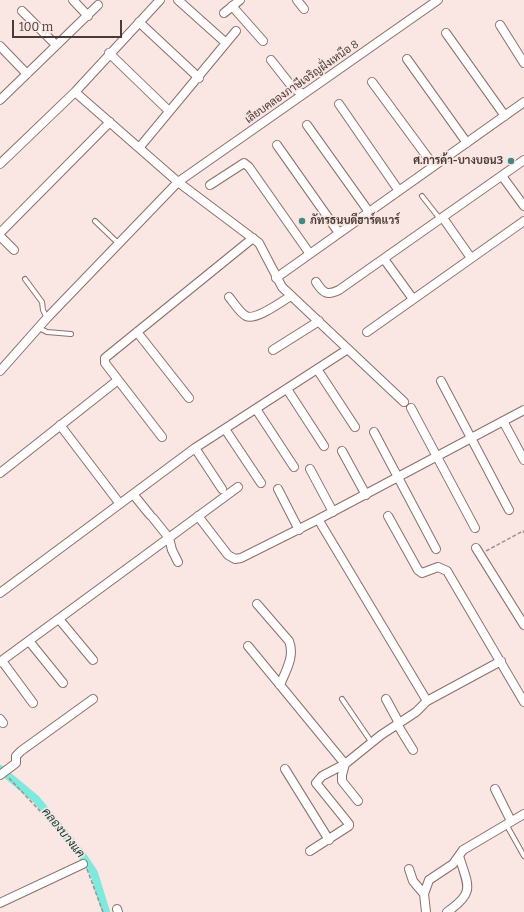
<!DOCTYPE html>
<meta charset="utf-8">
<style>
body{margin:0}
#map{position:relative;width:524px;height:912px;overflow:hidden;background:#fae6e2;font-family:Bitter,serif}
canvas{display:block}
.scale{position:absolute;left:12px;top:20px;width:110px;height:18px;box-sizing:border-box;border:2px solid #473a37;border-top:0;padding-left:5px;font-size:12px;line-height:14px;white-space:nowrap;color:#473a37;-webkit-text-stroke:3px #fae6e2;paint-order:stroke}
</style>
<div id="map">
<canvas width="524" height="912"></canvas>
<div class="scale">100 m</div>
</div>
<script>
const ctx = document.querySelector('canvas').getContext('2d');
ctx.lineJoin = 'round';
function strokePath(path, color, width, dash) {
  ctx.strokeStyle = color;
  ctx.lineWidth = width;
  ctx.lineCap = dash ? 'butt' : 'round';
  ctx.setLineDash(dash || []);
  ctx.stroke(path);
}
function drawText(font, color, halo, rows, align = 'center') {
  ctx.font = font + ' Bitter,Sarabun,serif';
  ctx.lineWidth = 3.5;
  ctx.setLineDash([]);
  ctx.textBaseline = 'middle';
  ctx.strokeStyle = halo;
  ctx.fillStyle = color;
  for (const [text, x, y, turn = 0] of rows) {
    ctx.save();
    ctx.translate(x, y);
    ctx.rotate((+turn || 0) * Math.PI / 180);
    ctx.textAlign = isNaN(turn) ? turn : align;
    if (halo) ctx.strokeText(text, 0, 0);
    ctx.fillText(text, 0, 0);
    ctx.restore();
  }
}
strokePath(new Path2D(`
 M 0,769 L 36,799 L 80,852 L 94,873 L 106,912`), '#7deadd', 8);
const service = new Path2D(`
 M 422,196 L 440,219
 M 95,221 L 119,244
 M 25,279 L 42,302 L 43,310 L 47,318
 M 39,328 L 47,332 L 71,334
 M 342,699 L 372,743
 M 506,824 L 524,856`);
const minor = new Path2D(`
 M 73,0 L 88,16
 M 178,0 L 226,43
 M 297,0 L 304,9
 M 232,6 L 263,41
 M 22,11 L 56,45
 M 224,13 L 240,0
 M 139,22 L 199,78
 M 500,25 L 524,63
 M 446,33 L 505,116
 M 0,46 L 27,74
 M 109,53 L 169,111
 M 407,59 L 467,143
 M 271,60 L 293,88 L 303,94
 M 372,82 L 434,166
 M 75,92 L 178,182 L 259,243 L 282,287 L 404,402
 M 0,100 L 98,5
 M 339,104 L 399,191
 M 307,125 L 369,212
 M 277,145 L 339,233
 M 139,148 L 236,31
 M 0,164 L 75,92 L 160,0
 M 502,176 L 524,206
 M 210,185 L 244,163 L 249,167 L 310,254
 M 443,218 L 471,258
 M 0,233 L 110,122
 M 0,236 L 14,250
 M 384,259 L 413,299
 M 276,278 L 524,102
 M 316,282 C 323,293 327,296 339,290 L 524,160
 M 229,297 C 234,303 240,313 246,316 C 256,321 282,301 291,296
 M 137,332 L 189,398
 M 367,332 L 524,221
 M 273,350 L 319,321
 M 317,369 L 355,427
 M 0,371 L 47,318 L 178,182 L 438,0
 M 441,381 L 509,510
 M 287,389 L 324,446
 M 411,408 L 475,528
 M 256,409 L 294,467
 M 503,421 L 524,460
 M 60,425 L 120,504
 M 225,429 L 261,483
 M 374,432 L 436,549
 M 162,437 L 105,363 L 105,358 L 253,238
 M 195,448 L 222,489
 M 342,451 L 366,495
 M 310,469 L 333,512
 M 0,473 L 118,380
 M 278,489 L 299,530
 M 133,494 L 150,515
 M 198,516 L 228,555 L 235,559 L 241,558 L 317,520 L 524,410
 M 388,516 L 418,570 L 422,573 L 438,567 L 447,571 L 524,702
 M 153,518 L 169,538 L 172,550 L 178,562
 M 321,524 L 427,701
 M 476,548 L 524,625
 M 0,593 L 195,448 L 348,349
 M 257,604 L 289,641 C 295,656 286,670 280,685
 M 59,619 L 93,660
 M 29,641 L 63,683
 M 248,646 L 345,764 L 322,776 L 316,783 L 349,824 L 349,826 L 310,851
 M 2,661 L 33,703
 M 0,662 L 238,487
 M 386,699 L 399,723
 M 0,719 L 3,723
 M 397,724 L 413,750
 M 285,769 L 329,840
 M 0,775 L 16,763 L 16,756 L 21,751 L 93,699
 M 495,789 L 511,821
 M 358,801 L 342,781 L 342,775 L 345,764 L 381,735 L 416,712 L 427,701 L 501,661
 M 409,869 L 413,881 L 424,894
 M 0,903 L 83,864
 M 117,909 L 118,912
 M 426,912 L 424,894 L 429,880 L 453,864 L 463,850 L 524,814
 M 447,912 C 476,892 468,886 459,856`);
strokePath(service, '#8c6f69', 6);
strokePath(minor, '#8c6f69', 10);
strokePath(new Path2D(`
 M 486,551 L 523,531 L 524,533
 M 9,778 L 55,827 L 79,858
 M 87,869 L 103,912`), '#a2928e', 1.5, [4, 2]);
strokePath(service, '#fff', 4);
strokePath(minor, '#fff', 8);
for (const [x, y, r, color] of [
 [511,161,4,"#438981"],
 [302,221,4,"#438981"]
]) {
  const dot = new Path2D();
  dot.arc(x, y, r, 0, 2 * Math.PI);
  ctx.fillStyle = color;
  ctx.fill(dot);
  strokePath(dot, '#fae6e2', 1.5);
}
drawText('11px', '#473a37', '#fae6e2', [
 ["เลียบคลองภาษีเจริญฝั่งเหนือ 8",302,82,-35]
]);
drawText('bold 11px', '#473a37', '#fae6e2', [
 ["ศ.การค้า-บางบอน3",503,161],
 ["ภัทรธนบดีฮาร์ดแวร์",310,221,"left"]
], 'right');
drawText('italic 12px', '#0e413c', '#fae6e2', [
 ["คลองบางแค",63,833,51]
]);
</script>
